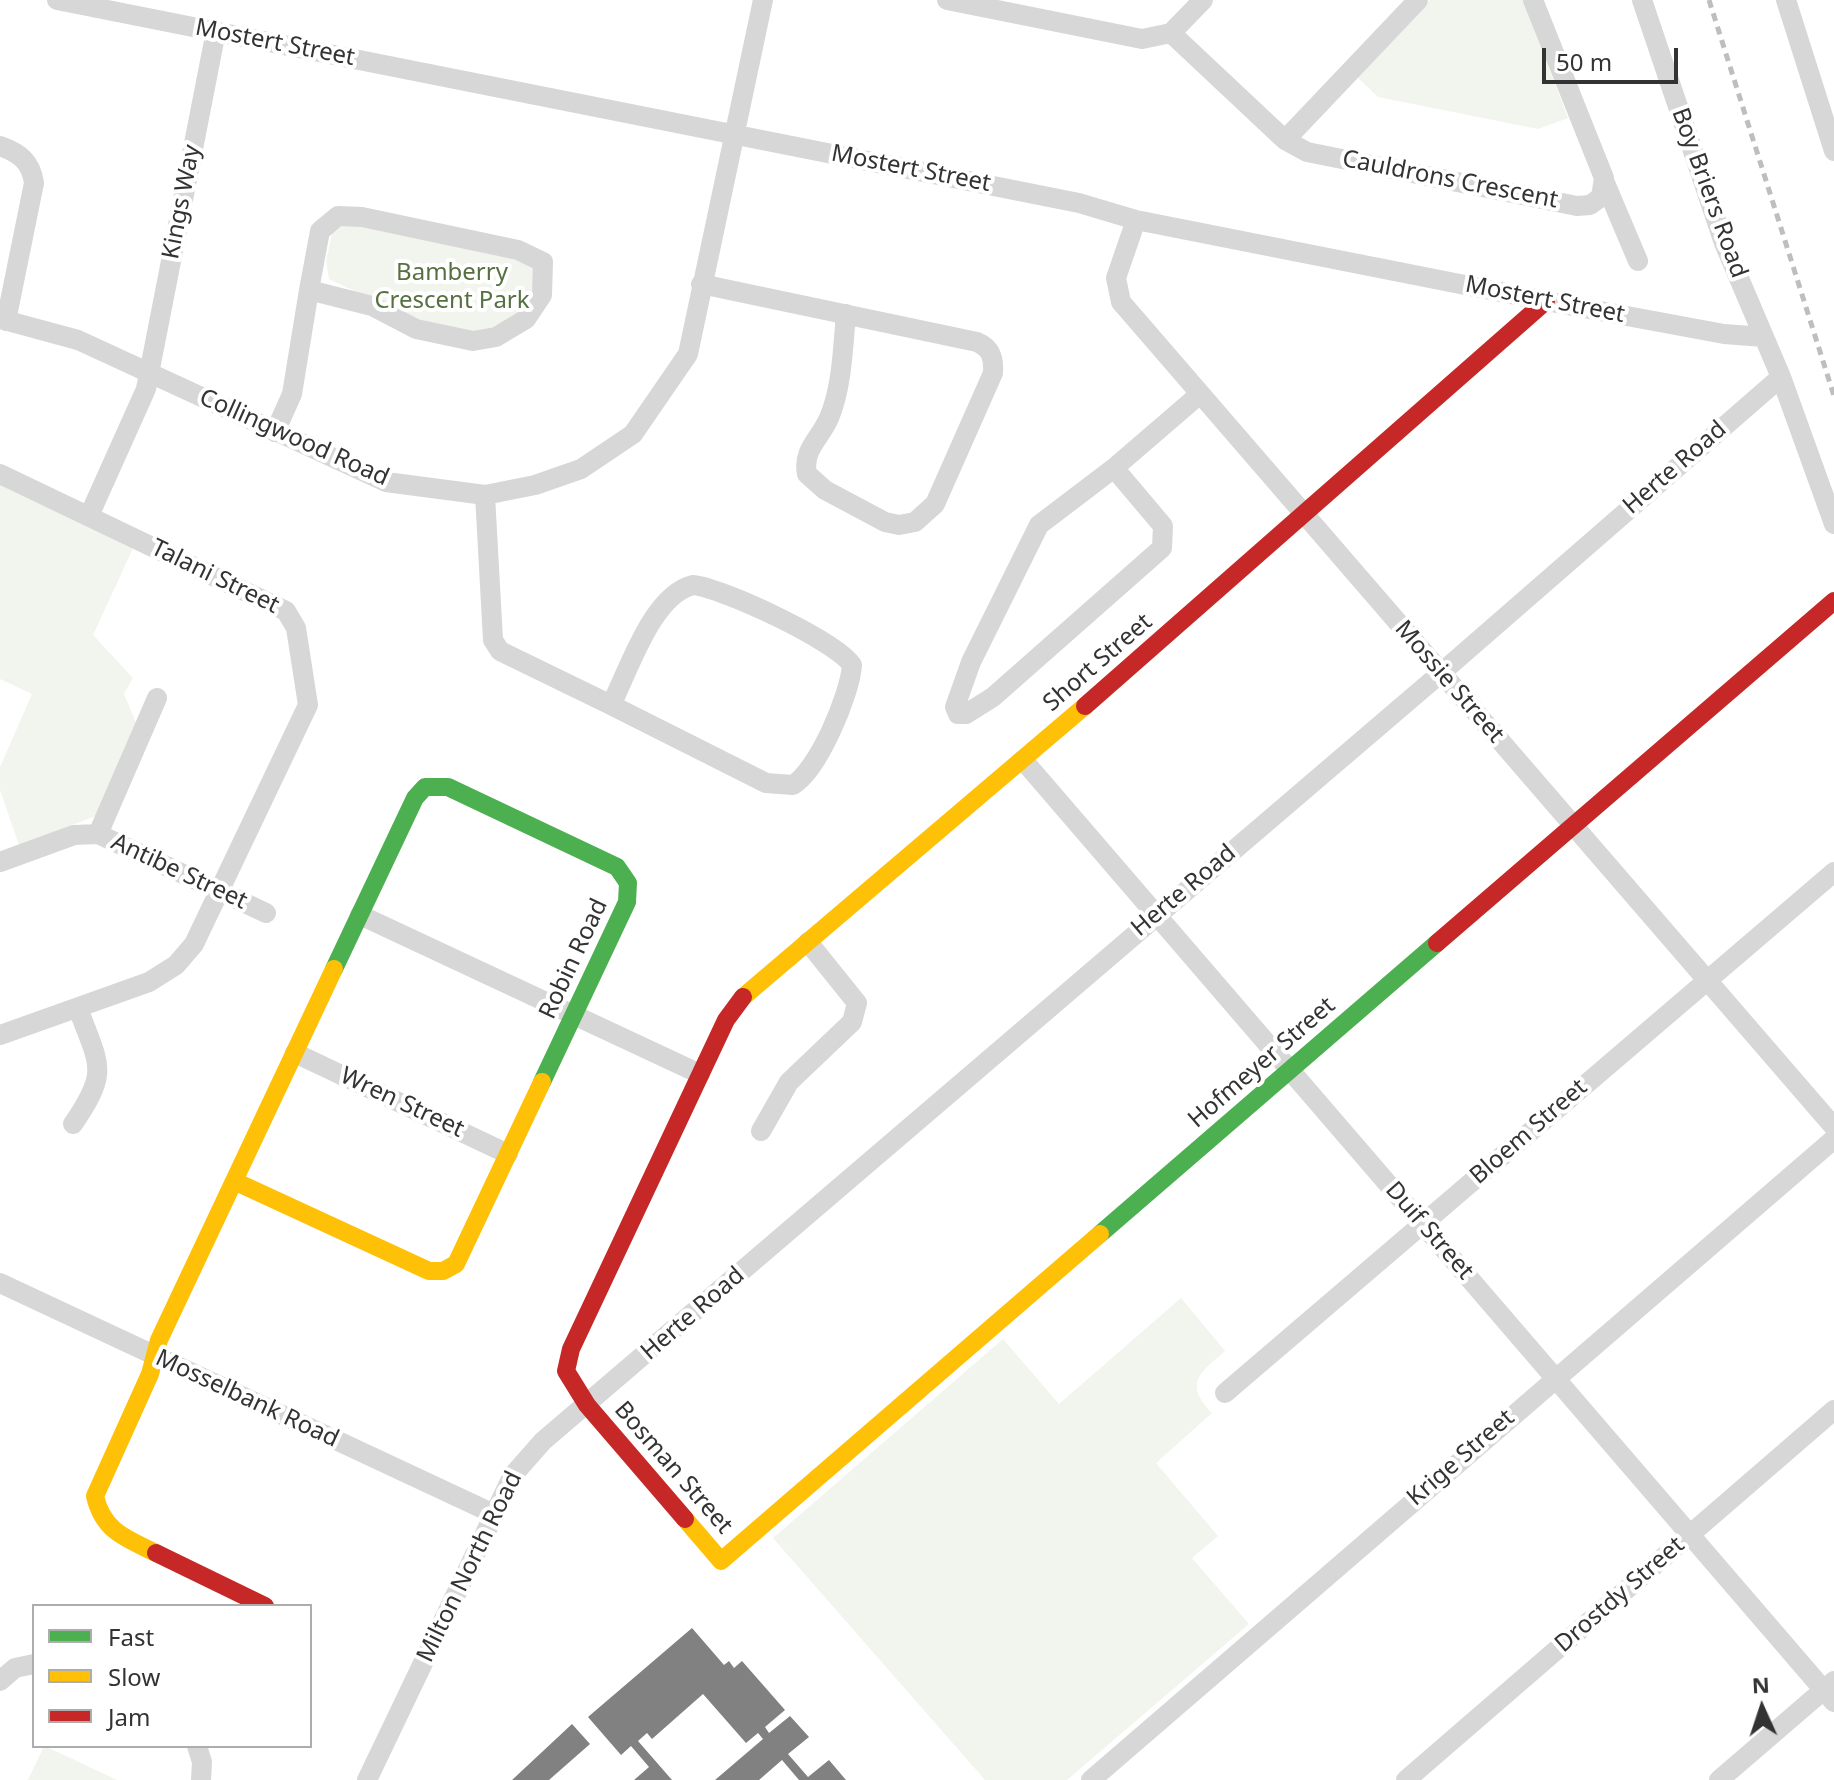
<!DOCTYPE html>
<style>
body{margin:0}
#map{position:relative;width:1834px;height:1780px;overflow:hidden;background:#fff;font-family:"Noto Sans",sans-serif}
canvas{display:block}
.legend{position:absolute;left:32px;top:1604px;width:280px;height:144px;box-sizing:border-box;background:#fff;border:2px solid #adadad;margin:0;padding:10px 14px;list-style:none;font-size:24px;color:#333}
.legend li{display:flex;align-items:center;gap:16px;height:40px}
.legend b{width:40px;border:2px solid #adadad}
.north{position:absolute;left:1722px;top:1668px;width:80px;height:80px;-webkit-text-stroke:6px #fff;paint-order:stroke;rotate:357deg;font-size:22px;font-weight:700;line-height:32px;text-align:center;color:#333}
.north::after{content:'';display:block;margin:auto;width:28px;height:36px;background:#333;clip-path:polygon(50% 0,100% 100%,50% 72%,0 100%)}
.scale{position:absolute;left:1542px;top:48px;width:136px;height:36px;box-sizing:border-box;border:4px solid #333;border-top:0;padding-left:10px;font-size:24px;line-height:28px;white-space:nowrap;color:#333;-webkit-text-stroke:6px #fff;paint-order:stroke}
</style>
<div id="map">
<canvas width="1834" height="1780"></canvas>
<ul class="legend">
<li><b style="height:10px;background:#4caf50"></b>Fast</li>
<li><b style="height:10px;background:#ffc107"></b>Slow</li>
<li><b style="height:10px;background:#c62828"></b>Jam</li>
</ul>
<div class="north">N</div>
<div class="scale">50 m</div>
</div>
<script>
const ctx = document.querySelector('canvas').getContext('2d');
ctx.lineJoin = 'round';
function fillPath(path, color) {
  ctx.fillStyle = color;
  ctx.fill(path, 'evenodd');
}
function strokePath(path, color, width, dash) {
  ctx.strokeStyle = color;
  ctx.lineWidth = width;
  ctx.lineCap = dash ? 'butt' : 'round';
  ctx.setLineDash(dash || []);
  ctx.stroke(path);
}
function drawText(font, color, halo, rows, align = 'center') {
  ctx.font = font + ' "Noto Sans",sans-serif';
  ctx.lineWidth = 8;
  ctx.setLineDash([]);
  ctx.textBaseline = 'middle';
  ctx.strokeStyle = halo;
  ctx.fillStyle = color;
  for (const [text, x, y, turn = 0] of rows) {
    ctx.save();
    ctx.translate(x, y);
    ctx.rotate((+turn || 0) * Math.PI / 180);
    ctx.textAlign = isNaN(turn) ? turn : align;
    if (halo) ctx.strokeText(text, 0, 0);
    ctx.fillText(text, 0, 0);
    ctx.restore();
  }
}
fillPath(new Path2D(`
 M 1430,0 L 1523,0 L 1568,118 L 1538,129 L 1378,97 L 1357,77 Z
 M 346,224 L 533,261 L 539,290 L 509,323 L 479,332 L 422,323 L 329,279 L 326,261 L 332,234 Z
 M 0,481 L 135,544 L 93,635 L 133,678 L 124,694 L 136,723 L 96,816 L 19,845 L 0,790 L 0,767 L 32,694 L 0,679 Z
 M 1181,1298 L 1225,1351 C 1200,1373 1183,1383 1212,1413 L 1156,1463 L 1218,1536 L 1192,1558 L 1249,1624 L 1067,1780 L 985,1780 L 773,1538 L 1003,1339 L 1059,1404 Z
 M 44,1746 L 45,1746 L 117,1780 L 28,1780 Z`), '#f1f5ed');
fillPath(new Path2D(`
 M 692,1628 L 724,1665 L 729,1661 L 734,1668 L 742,1661 L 785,1710 L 765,1727 L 769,1733 L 790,1716 L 809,1737 L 788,1754 L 808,1777 L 829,1760 L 846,1780 L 799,1780 L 782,1760 L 759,1780 L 715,1780 L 763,1739 L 758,1733 L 746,1743 L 703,1694 L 652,1739 L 647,1733 L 638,1741 L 672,1780 L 634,1780 L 649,1767 L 631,1746 L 621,1755 L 588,1717 Z
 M 572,1724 L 590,1744 L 549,1780 L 512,1780 Z`), '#818181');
strokePath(new Path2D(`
 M 57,0 L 1079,203 L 1136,220 L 1546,301 L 1724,334 L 1764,337
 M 947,0 L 1142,39 L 1171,33 L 1203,0
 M 1418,0 L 1285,140 L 1307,152 L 1577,206 L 1590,205 L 1601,197 L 1604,178 L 1533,0
 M 1642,0 L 1724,243 L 1781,377 L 1834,524
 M 1786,0 L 1834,151
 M 1171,33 L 1285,140
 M 0,146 C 20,153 31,162 34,183 L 6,321
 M 1605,183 L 1638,261
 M 338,216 L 362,217 L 518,250 L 543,262 L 542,295 L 526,319 L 496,337 L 473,341 L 416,329 L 372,306 L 309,290 L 320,231 Z
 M 1136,220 L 1116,278 L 1121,302 L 1834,1127
 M 701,284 L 977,342 C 991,348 994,358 993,373 L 935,504 L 915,522 L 899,525 L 885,522 L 825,490 L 807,474 C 802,450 820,439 829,418 C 842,388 843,347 846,314
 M 0,319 L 78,340 L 386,482 L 485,495 L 535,485 L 581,469 L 633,434 L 688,354 L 763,0
 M 275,432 L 292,394 L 309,290
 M 1114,468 L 1039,525 L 971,662 L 955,707 L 958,714 L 966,714 L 993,697 L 1162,548 L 1163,526 L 1114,468 L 1200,394
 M 0,474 L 286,611 L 296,628 L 308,705 L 194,944 L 176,965 L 149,982 L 0,1035
 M 485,495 L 493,640 L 500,651 L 611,705
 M 89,516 L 146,389 L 216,31
 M 693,585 C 723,588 836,641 852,665 C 850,695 818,770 793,785 L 766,783 L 611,705 C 629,670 652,595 693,585 Z
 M 1023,760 L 1834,1702
 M 98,834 L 157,698
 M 0,862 L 74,835 L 98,834 L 266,913
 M 360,915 L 700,1074
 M 295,1053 L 508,1154
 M 73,1124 C 110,1070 99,1066 78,1008
 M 761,1131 L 789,1082 L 852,1022 L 857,1003 L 808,942
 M 0,1283 L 494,1514
 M 1225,1393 L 1834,872
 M 0,1681 L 15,1668 L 34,1664
 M 197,1746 L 202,1762 L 201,1780
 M 367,1780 L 513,1475 L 543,1441 L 1441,673 L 1781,377
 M 1091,1780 L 1834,1139
 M 1406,1780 L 1834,1410
 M 1719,1780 L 1834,1681`), '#d7d7d7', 20);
strokePath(new Path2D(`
 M 334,969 L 415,798 L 425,787 L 448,787 L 617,867 L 628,883 L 627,902 L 542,1082
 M 1100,1234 L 1437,943`), '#4caf50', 18);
strokePath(new Path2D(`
 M 743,997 L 1085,706
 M 234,1181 L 429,1271 L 443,1271 L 456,1264 L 542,1082
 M 685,1519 L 721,1561 L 1100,1234
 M 156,1553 C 125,1538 103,1531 95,1496 L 150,1374 L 159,1340 L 334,969`), '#ffc107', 18);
strokePath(new Path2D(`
 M 1085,706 L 1546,301
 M 1437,943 L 1834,601
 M 685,1519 L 587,1405 L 566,1371 L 571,1349 L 726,1020 L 743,997
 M 156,1553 L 265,1606`), '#c62828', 18);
strokePath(new Path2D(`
 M 1709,0 L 1834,396`), '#bebebe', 5, [8, 6]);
drawText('24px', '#333', '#fff', [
 ["Mostert Street",275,43,11],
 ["Mostert Street",911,169,11],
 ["Cauldrons Crescent",1450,180,11],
 ["Boy Briers Road",1709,193,70],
 ["Kings Way",182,202,-79],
 ["Mostert Street",1545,300,11],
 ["Collingwood Road",294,438,24],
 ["Herte Road",1675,468,-41],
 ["Talani Street",215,577,26],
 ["Short Street",1098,663,-41],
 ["Mossie Street",1449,682,49],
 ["Antibe Street",179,872,25],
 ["Herte Road",1184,891,-40],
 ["Robin Road",574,959,-65],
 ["Hofmeyer Street",1262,1063,-41],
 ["Wren Street",402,1103,25],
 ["Bloem Street",1529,1132,-41],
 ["Duif Street",1429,1231,49],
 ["Herte Road",693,1314,-41],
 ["Mosselbank Road",247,1399,25],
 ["Krige Street",1461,1458,-41],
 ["Bosman Street",673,1468,49],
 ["Milton North Road",470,1567,-64],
 ["Drostdy Street",1620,1595,-41]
]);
drawText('24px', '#56703f', '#fff', [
 ["Bamberry",452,273],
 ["Crescent Park",452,301]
]);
</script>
